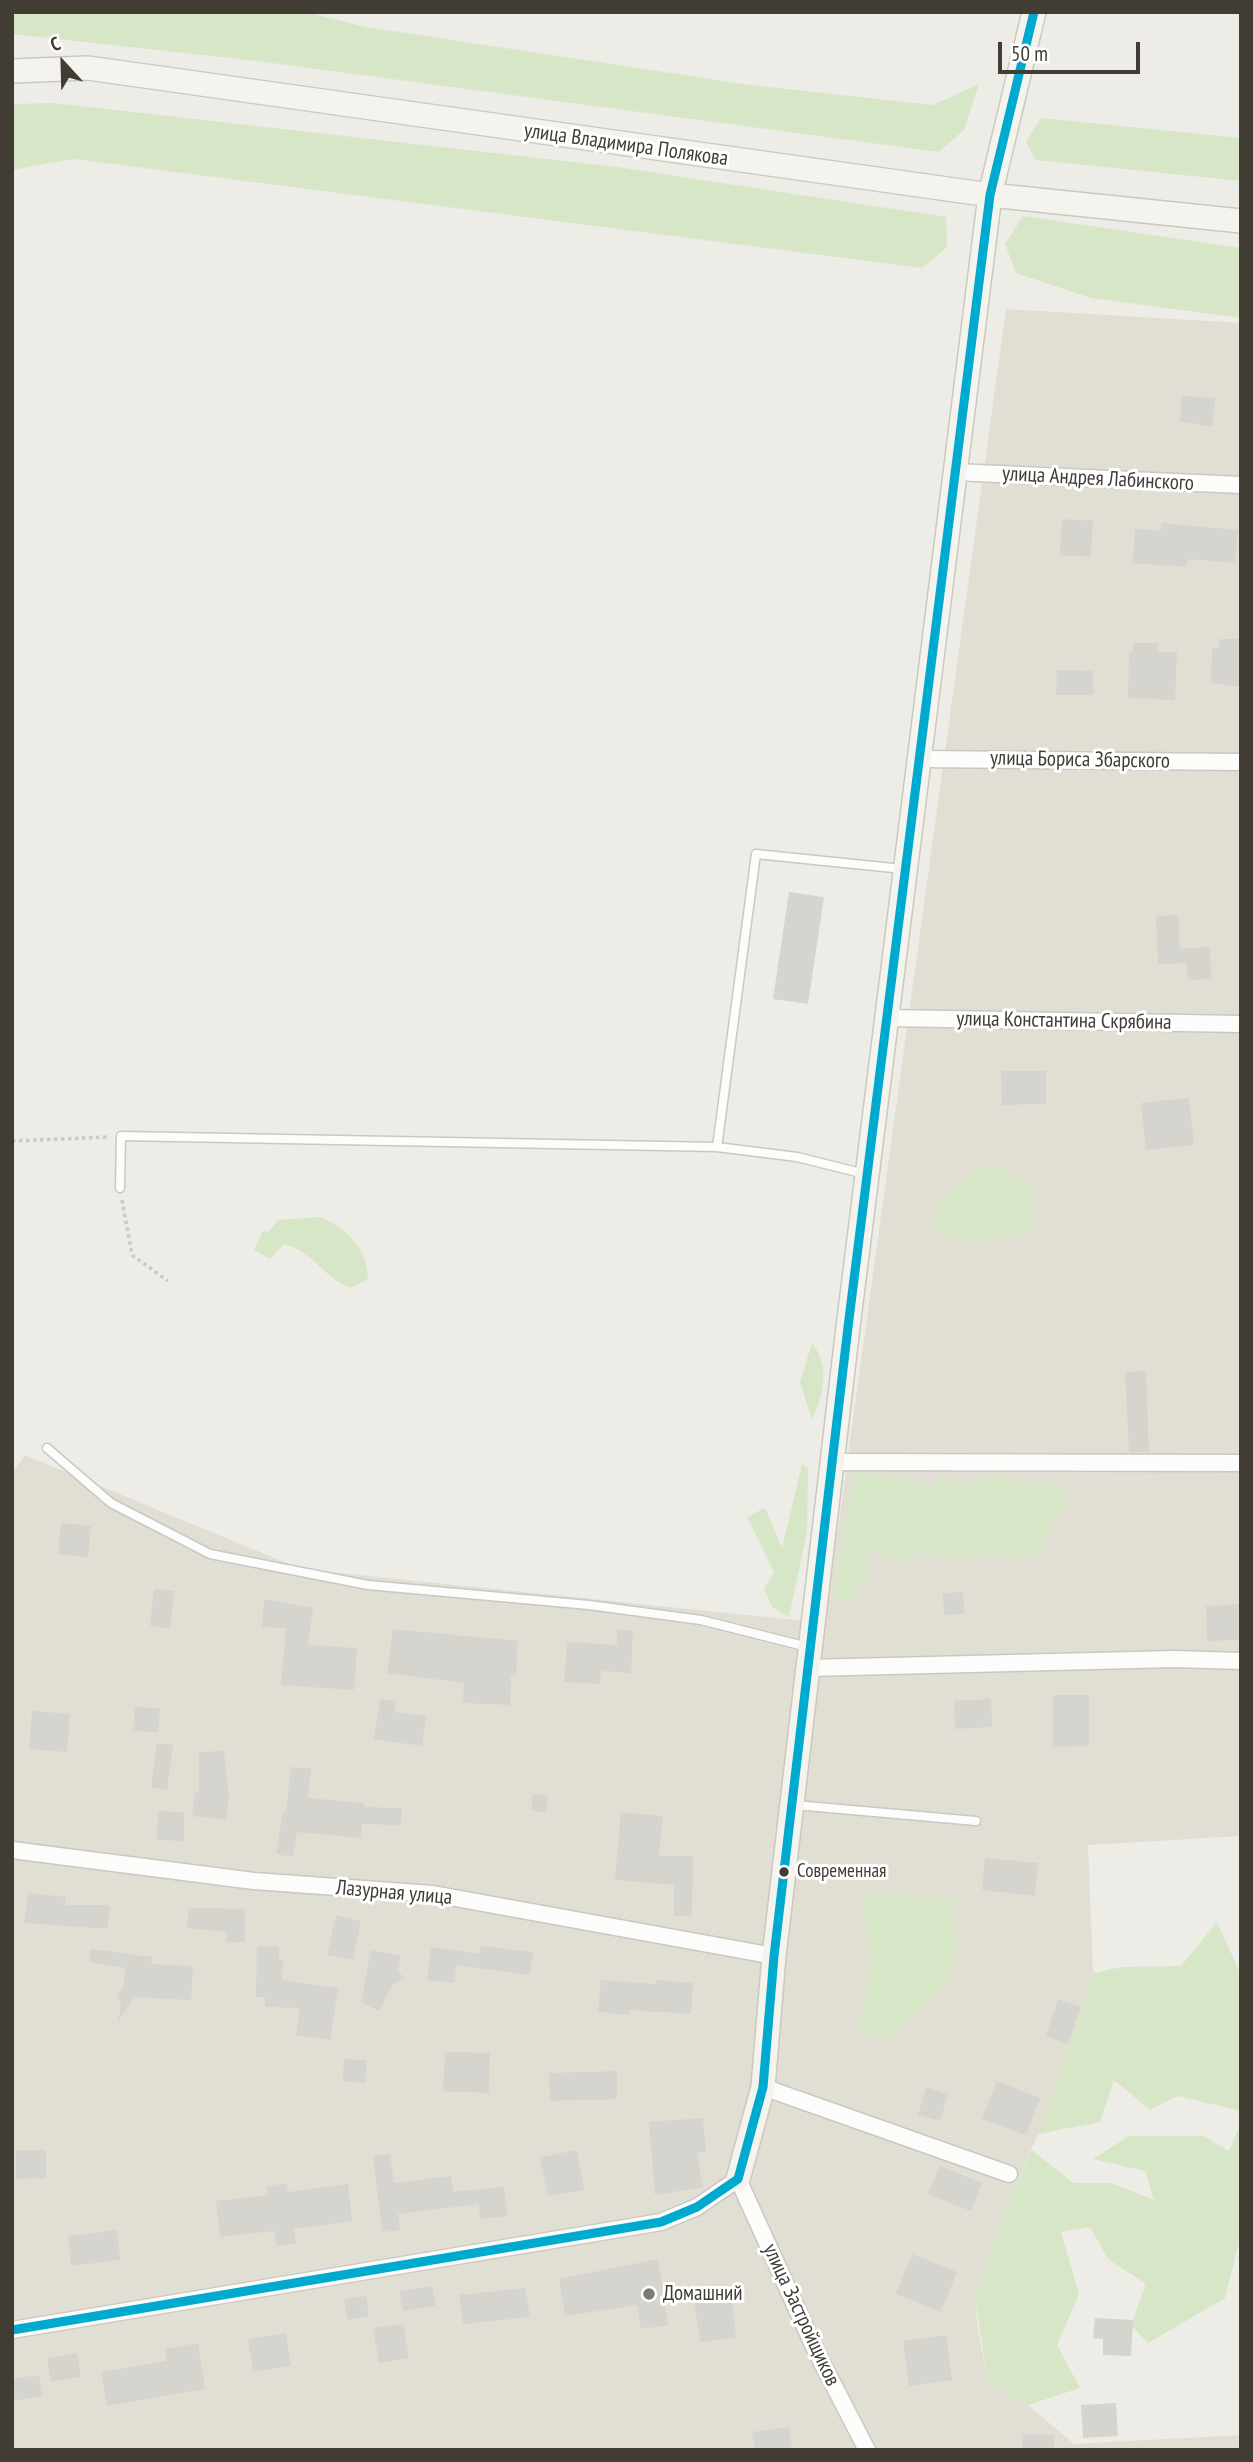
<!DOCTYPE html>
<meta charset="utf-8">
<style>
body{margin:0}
#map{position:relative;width:1253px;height:2462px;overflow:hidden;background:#edece6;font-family:"PT Sans Narrow",sans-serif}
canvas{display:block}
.frame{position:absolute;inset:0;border:14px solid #413d34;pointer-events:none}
.north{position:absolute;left:28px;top:28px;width:70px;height:70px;-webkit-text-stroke:5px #fff;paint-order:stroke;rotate:338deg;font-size:19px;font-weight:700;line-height:28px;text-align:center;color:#413d34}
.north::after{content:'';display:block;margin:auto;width:24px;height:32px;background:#413d34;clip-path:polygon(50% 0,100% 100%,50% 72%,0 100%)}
.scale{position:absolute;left:998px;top:42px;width:142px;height:32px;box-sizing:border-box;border:4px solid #413d34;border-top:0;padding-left:9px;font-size:21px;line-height:24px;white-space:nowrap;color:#413d34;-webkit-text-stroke:5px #fff;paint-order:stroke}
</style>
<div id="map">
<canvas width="1253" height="2462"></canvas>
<div class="frame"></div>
<div class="north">С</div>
<div class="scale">50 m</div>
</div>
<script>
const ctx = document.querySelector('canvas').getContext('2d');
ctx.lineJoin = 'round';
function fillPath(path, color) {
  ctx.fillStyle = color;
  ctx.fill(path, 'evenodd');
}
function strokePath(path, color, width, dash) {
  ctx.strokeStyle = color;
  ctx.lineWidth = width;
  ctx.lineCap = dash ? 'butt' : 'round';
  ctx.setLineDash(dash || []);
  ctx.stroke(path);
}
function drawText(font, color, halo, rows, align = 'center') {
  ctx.font = font + ' "PT Sans Narrow",sans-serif';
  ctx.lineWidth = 6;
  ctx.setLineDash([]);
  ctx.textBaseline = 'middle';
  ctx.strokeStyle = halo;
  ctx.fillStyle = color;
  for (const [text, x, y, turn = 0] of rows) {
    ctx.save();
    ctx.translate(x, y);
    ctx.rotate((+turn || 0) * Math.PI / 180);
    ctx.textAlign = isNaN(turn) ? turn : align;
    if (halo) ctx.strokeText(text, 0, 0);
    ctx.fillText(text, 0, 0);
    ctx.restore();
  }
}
fillPath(new Path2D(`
 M 1006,309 L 1241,323 L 1241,1836 L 1088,1845 L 1093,1973 L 1038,2134 L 1009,2201 L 975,2298 L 978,2330 L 988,2382 L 1028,2405 L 1074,2444 L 1241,2435 L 1241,2450 L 12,2450 L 12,1474 L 25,1455 L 301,1569 L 825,1623 Z`), '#e1ded4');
fillPath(new Path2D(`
 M 12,12 L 306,12 L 366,27 L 750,85 L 933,105 L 979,84 L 964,130 L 939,152 L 257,61 L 12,34 Z
 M 54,103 L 617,167 L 946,217 L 947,247 L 922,268 L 74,159 L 12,170 L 12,104 Z
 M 1041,118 L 1241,138 L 1241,181 L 1036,160 L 1026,142 Z
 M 1023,216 L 1241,248 L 1241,318 L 1091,298 L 1016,273 L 1005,244 Z
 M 993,1166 L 1032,1184 L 1034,1228 C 1004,1240 962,1246 933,1231 L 940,1199 L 973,1173 Z
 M 320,1217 C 347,1229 368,1248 368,1279 L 350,1288 C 322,1276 313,1252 284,1244 L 270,1259 L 254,1250 L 264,1229 L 267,1233 L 278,1220 Z
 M 812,1343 C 830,1366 824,1394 812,1420 L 800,1382 Z
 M 802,1464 L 808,1468 L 807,1532 L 789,1617 L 772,1607 L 764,1589 L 774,1572 L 747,1517 L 765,1508 L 782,1548 Z
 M 855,1471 L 924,1483 L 927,1491 L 943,1478 L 962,1487 L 1003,1473 L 1020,1483 L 1060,1486 L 1070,1503 L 1055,1517 L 1039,1555 L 1019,1559 L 999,1553 L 961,1560 L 920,1552 L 903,1562 L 864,1549 L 870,1569 L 849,1605 L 832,1594 Z
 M 860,1892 L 953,1899 L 958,1956 L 943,1989 L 886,2042 L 860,2031 L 871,1960 Z
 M 1217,1922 L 1241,1975 L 1241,2111 L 1178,2096 L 1150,2110 L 1114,2080 L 1100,2122 L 1038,2134 L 1093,1973 L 1122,1967 L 1181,1966 Z
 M 1241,2123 L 1241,2246 L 1238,2247 L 1225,2298 L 1148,2343 L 1131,2325 L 1146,2284 L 1108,2259 L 1090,2227 L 1061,2232 L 1079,2294 L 1057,2345 L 1080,2388 L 1028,2405 L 988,2382 L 975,2298 L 1009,2201 L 1032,2150 L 1073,2183 L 1111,2183 L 1154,2200 L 1145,2171 L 1093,2159 L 1129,2136 L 1204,2136 L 1229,2151 Z`), '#d8e6c8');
fillPath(new Path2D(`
 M 1182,396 L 1215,398 L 1212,427 L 1180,421 Z
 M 1062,519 L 1093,521 L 1091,557 L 1060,555 Z
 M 1161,523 L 1238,530 L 1235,563 L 1188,559 L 1187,567 L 1133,563 L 1135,529 L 1161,531 Z
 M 1220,639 L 1241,639 L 1241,687 L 1211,683 L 1212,648 L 1219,648 Z
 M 1133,643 L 1158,643 L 1157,652 L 1177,652 L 1175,700 L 1128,698 L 1129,651 L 1133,651 Z
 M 1057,670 L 1093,671 L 1093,695 L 1056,695 Z
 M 789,892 L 824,897 L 808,1004 L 773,999 Z
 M 1178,915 L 1180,949 L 1210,947 L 1211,979 L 1188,980 L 1187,963 L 1158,964 L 1156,916 Z
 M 1001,1071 L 1046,1071 L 1046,1104 L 1002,1105 Z
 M 1189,1098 L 1194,1145 L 1146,1150 L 1141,1103 Z
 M 1146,1371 L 1149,1452 L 1129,1452 L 1125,1372 Z
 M 61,1523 L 91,1526 L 88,1557 L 58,1554 Z
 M 154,1589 L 174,1591 L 170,1628 L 150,1626 Z
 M 963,1592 L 964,1614 L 944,1615 L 943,1593 Z
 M 264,1599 L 313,1608 L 308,1645 L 357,1648 L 354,1690 L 281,1685 L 286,1628 L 262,1627 Z
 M 1241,1604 L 1241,1640 L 1207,1641 L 1206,1606 Z
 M 393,1629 L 518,1641 L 516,1676 L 511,1676 L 510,1705 L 463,1703 L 464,1683 L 387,1673 Z
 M 617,1630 L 633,1630 L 631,1673 L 601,1671 L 600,1684 L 564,1682 L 567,1642 L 617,1645 Z
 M 1053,1695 L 1089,1695 L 1089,1746 L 1053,1747 Z
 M 380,1699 L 396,1701 L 395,1712 L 426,1716 L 422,1746 L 374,1739 Z
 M 991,1699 L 992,1727 L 955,1729 L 954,1701 Z
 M 135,1707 L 160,1708 L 158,1732 L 133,1731 Z
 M 32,1711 L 70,1714 L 67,1752 L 29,1749 Z
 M 157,1743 L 173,1745 L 167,1789 L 151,1788 Z
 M 224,1751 L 229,1796 L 226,1820 L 192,1816 L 195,1792 L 199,1792 L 199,1752 Z
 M 291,1767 L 311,1769 L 308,1798 L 364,1803 L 364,1807 L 402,1808 L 401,1825 L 362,1824 L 361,1838 L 297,1832 L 293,1857 L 276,1854 L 283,1812 L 286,1813 Z
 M 533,1794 L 548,1796 L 546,1813 L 531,1810 Z
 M 158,1811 L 184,1812 L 184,1841 L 157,1840 Z
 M 621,1812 L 663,1816 L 659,1856 L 693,1856 L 692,1916 L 674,1916 L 674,1885 L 615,1880 Z
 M 985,1858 L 1038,1863 L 1035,1896 L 982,1890 Z
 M 28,1893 L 66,1897 L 65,1905 L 109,1905 L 108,1929 L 24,1923 Z
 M 189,1908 L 245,1909 L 245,1942 L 227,1943 L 227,1932 L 186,1928 Z
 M 336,1915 L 361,1921 L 353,1960 L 327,1955 Z
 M 257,1946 L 279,1947 L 279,1959 L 283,1960 L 282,1980 L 338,1988 L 330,2040 L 296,2035 L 300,2008 L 265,2007 L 265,1997 L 256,1997 Z
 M 480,1946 L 533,1952 L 530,1975 L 456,1965 L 454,1983 L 427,1980 L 431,1947 L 479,1954 Z
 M 91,1949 L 152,1957 L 151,1964 L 193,1966 L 191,2000 L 134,1997 L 118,2022 L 121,2004 L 117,1995 L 123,1988 L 126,1968 L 89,1962 Z
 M 371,1950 L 401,1956 L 398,1971 L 404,1978 L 392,1985 L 379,2011 L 361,2002 Z
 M 601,1980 L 656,1984 L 656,1980 L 693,1983 L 691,2014 L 630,2010 L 630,2015 L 598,2012 Z
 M 1058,1999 L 1081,2007 L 1068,2044 L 1046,2036 Z
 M 445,2052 L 490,2053 L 489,2093 L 443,2091 Z
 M 344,2059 L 367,2060 L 365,2083 L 343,2081 Z
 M 617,2071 L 617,2099 L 550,2101 L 549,2073 Z
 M 997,2081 L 1040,2098 L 1026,2135 L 982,2119 Z
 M 926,2087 L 948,2094 L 940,2121 L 918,2115 Z
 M 703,2118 L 706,2152 L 697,2153 L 703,2187 L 655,2195 L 649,2122 Z
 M 16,2150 L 46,2150 L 46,2178 L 16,2179 Z
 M 577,2150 L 584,2190 L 548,2196 L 540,2157 Z
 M 390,2154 L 394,2183 L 451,2176 L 453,2192 L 504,2187 L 508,2216 L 480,2219 L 479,2204 L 398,2214 L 400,2230 L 382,2232 L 373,2156 Z
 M 940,2166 L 982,2183 L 971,2211 L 928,2194 Z
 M 287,2183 L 288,2192 L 348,2184 L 352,2221 L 294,2229 L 296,2243 L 277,2246 L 274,2231 L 220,2237 L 216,2201 L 268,2195 L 267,2186 Z
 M 117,2230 L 120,2260 L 71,2266 L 68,2236 Z
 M 912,2254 L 957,2272 L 941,2312 L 896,2294 Z
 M 658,2259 L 668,2325 L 641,2329 L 637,2305 L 565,2316 L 559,2279 Z
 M 432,2286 L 436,2306 L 403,2311 L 399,2291 Z
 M 525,2288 L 530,2317 L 463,2324 L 459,2295 Z
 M 731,2294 L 736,2338 L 700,2342 L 694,2299 Z
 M 366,2296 L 369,2316 L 348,2320 L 344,2299 Z
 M 1095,2318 L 1133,2320 L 1131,2356 L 1103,2355 L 1103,2339 L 1093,2338 Z
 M 403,2324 L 409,2358 L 379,2363 L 373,2328 Z
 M 286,2333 L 291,2366 L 253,2372 L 248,2339 Z
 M 946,2335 L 952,2380 L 909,2386 L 903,2341 Z
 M 198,2343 L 205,2389 L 107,2406 L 101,2372 L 167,2361 L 165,2349 Z
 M 77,2353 L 81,2377 L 51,2382 L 47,2358 Z
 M 39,2375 L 42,2396 L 12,2401 L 12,2379 Z
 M 1116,2403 L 1118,2436 L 1083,2438 L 1081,2405 Z
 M 789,2427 L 792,2450 L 755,2450 L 752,2432 Z
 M 1023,2434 L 1054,2435 L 1054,2450 L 1022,2450 Z`), '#d6d4cf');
const lane = new Path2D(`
 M 717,1147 L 756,854 L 903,869
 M 120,1188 L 121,1136 L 717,1147 L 797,1157 L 865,1174
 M 47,1448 L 111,1503 L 210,1554 L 368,1585 L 589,1605 L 701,1620 L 808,1647
 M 795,1805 L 976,1821`);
const street = new Path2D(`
 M 955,472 L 1241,485
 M 919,759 L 1241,762
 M 887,1018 L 1241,1024
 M 832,1462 L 1241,1463
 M 808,1668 L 1174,1659 L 1241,1661
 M 12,1850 L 254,1881 L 433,1894 L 774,1956
 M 763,2087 L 1009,2174
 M 12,2330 L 661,2222 L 697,2207 L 738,2179 L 815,2349 L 867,2450`);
const secondary = new Path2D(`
 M 12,71 L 88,68 L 990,195 L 1241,221
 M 738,2179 L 763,2087 L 774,1956 L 848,1327 L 990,195 L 1034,12`);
strokePath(lane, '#c9c8c2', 11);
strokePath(street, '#c9c8c2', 19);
strokePath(secondary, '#cbc9be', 26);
strokePath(new Path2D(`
 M 12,1141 L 108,1137
 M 122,1200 L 132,1255 L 168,1281`), '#cccac6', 3.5, [3.5, 3.5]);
strokePath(lane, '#fcfcfb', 8);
strokePath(street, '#fcfcfb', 16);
strokePath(secondary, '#f5f3ed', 23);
strokePath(new Path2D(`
 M 12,2330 L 661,2222 L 697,2207 L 738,2179 L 763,2087 L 774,1956 L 848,1327 L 990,195 L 1034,12`), '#00a9ce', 9);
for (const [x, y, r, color] of [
 [784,1872,6,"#413d34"],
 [649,2294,7,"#7d7a72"]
]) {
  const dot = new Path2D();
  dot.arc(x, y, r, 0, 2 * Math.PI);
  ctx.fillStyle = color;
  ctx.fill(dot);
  strokePath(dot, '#fff', 2.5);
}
drawText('19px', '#413d34', '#fff', [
 ["Современная",797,1872]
], 'left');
drawText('21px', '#413d34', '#fff', [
 ["улица Владимира Полякова",626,145,8],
 ["улица Андрея Лабинского",1098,479,3],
 ["улица Бориса Збарского",1080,760,1],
 ["улица Константина Скрябина",1064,1021,1],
 ["Лазурная улица",394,1893,5],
 ["улица Застройщиков",801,2315,65]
]);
drawText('21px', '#413d34', '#fff', [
 ["Домашний",663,2294]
], 'left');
</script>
